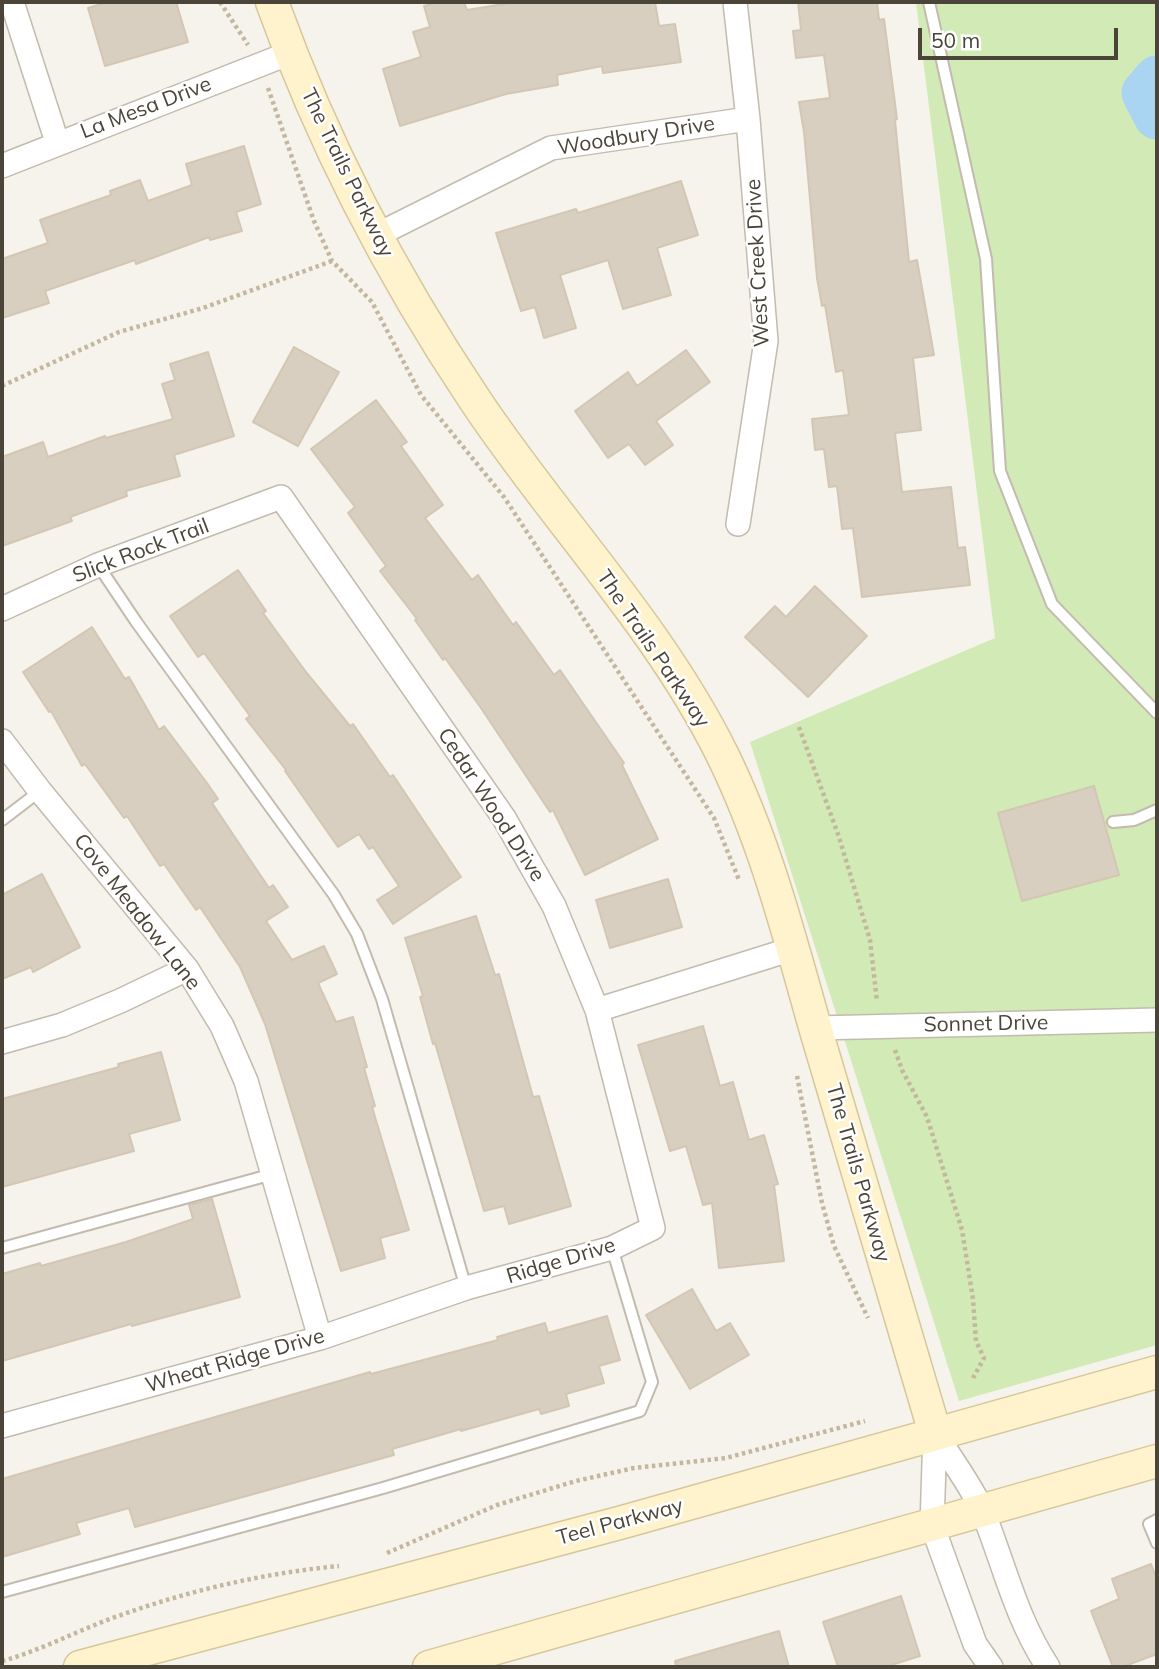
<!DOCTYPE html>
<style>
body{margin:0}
#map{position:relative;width:1159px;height:1669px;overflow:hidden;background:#f6f3ec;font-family:Mulish,sans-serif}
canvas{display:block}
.frame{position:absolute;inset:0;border:4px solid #4b4439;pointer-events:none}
.scale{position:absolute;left:918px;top:28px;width:200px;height:32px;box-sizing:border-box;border:4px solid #4b4439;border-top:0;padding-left:9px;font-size:21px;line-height:24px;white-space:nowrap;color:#4b4439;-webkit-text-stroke:5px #fff;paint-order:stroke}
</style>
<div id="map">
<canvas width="1159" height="1669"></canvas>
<div class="frame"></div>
<div class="scale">50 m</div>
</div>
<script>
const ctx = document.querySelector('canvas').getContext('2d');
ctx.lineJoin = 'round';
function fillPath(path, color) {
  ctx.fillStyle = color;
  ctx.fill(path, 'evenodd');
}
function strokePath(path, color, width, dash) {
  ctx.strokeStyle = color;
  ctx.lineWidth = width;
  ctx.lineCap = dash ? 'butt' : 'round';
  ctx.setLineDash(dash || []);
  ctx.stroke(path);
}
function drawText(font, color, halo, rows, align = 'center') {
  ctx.font = font + ' Mulish,sans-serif';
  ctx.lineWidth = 5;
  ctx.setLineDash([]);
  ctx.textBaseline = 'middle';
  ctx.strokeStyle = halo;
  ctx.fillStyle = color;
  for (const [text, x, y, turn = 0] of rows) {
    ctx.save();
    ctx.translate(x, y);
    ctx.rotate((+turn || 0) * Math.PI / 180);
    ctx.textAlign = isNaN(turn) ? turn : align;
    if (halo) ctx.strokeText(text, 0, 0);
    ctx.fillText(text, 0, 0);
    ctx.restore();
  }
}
fillPath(new Path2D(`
 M 916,2 L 1157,2 L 1157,1345 L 959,1401 L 750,742 L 995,638 Z`), '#d2eab5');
strokePath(new Path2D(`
 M 1157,79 L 1145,93 L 1157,116`), '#a9d4f2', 47);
const building = new Path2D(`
 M 108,2 L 176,2 L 188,42 L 105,66 L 88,8 Z
 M 438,2 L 464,2 L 467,10 L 516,2 L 655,2 L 659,26 L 675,24 L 681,62 L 603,73 L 602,66 L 557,75 L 558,85 L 506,94 L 400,126 L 383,69 L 421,57 L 413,32 L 430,27 L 424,6 Z
 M 798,2 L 877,2 L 879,20 L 884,19 L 897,119 L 895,120 L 909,262 L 917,260 L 934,355 L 913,358 L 921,430 L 895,433 L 902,492 L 951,487 L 958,548 L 965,547 L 970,585 L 862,597 L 853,528 L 842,529 L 837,486 L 829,487 L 824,449 L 815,450 L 812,419 L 849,415 L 843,370 L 836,372 L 825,305 L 822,306 L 817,278 L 804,132 L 799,102 L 830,98 L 824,55 L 796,58 L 793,31 L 801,30 Z
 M 244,146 L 261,204 L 236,212 L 242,231 L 210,240 L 209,237 L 136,264 L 135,260 L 45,291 L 49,303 L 2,318 L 2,259 L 48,243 L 40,220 L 111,195 L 110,191 L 140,180 L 148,201 L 192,185 L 186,164 Z
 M 681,181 L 698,235 L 657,248 L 671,295 L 623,309 L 608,260 L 560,275 L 576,328 L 544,338 L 535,307 L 521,311 L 496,233 L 576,209 L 578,213 Z
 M 294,347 L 339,372 L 298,446 L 253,422 Z
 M 686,350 L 710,382 L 656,421 L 673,445 L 645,465 L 629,444 L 608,458 L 575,411 L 628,372 L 637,386 Z
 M 208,352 L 234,436 L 174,455 L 180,476 L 126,491 L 127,496 L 70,517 L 72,521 L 2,546 L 2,457 L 43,442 L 48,457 L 105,436 L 106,438 L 173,419 L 162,384 L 175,380 L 170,364 Z
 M 376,400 L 407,442 L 401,446 L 443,505 L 425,518 L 472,580 L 478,575 L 513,625 L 516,622 L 554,675 L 560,670 L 624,763 L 622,765 L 658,839 L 585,875 L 553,810 L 550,812 L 481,708 L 445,658 L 443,660 L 415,620 L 417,619 L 380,571 L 386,566 L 348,513 L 355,507 L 311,449 Z
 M 238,570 L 266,611 L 263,613 L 306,672 L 350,726 L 353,724 L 390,777 L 393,775 L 461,877 L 393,924 L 377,900 L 399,886 L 373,847 L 369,849 L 359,834 L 338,847 L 285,771 L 286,770 L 246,719 L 250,716 L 204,653 L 198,657 L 170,616 Z
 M 815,586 L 867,636 L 808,697 L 745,637 L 775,606 L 786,617 Z
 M 92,627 L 125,679 L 129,677 L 159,730 L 164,726 L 207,783 L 218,799 L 212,803 L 269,888 L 273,885 L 288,907 L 266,921 L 292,960 L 324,946 L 337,974 L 318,983 L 336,1022 L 353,1017 L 367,1067 L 364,1068 L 375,1106 L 372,1107 L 409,1230 L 380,1238 L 385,1258 L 341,1271 L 265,1024 L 240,967 L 200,907 L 196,910 L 164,864 L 160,866 L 127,816 L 124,818 L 85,764 L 82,766 L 51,711 L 49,712 L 23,672 Z
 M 1094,786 L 1119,875 L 1022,901 L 998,813 Z
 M 42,874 L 80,947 L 33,972 L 31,967 L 2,979 L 2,895 Z
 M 668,879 L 682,927 L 610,948 L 596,900 Z
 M 476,916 L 495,975 L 499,974 L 533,1097 L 539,1096 L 571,1206 L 509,1224 L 504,1206 L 484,1211 L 435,1043 L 433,1044 L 420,997 L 423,996 L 405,938 Z
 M 703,1026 L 720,1086 L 733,1082 L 749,1140 L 764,1135 L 778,1184 L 774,1185 L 784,1261 L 719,1268 L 712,1203 L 703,1205 L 686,1146 L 670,1151 L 638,1045 Z
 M 161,1052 L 180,1120 L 129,1134 L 134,1151 L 2,1187 L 2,1099 L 119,1067 L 118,1064 Z
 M 212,1199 L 240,1297 L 132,1326 L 131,1324 L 2,1361 L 2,1274 L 40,1263 L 41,1266 L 126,1242 L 193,1219 L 189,1205 Z
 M 692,1289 L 716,1331 L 730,1323 L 749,1355 L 690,1389 L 646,1315 Z
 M 607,1316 L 620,1360 L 599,1366 L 604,1383 L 566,1394 L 569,1406 L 541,1414 L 539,1409 L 461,1431 L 461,1429 L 392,1449 L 394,1455 L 135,1527 L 129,1508 L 76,1523 L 80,1534 L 2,1557 L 2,1479 L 370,1372 L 371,1374 L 498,1340 L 497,1337 L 545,1323 L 548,1333 Z
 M 1151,1564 L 1157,1579 L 1157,1654 L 1122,1667 L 1113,1667 L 1091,1611 L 1119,1599 L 1112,1579 Z
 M 901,1596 L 920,1656 L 885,1667 L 838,1667 L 823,1622 Z
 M 779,1631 L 789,1667 L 676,1667 L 675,1661 Z`);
fillPath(building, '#d8cfc1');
strokePath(building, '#d3c7b4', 2);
const lane = new Path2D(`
 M 929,2 L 986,259 L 1000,471 L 1052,604 L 1157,713
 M 98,565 L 137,623 L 334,895 L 357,934 L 382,999 L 466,1288
 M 2,820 L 40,791
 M 1113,822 L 1134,820 L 1157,810
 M 2,1248 L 273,1174
 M 1157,1520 L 1149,1524 L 1157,1543
 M 2,1592 L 383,1488 L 640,1411 L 652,1382 L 612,1248`);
const street = new Path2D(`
 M 12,2 L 57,142
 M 735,2 L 748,119 L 766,341 L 738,524
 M 2,166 L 290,53
 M 375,236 L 551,148 L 748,119
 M 2,609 L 98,565 L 281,497 L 504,818 L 554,906 L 597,1010 L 653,1228 L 612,1248 L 466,1288 L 320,1338 L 2,1426
 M 2,741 L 40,791 L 187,969 L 222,1026 L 246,1081 L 320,1338
 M 597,1010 L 792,949
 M 816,1028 L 1157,1020
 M 2,1042 L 62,1025 L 120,1001 L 187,969
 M 935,1433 C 950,1458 971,1485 983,1512 C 1005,1567 1015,1616 1048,1667
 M 935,1433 L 932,1525 L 975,1644 L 991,1667`);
const secondary = new Path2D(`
 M 272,2 C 322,142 392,276 475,400 C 554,519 658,625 722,754 C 766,843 790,939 817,1034 C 856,1167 895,1300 935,1433
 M 80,1667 L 623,1522 L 1157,1372
 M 429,1667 L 1157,1461`);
strokePath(lane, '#c2bbae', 14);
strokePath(street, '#c2bbae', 26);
strokePath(secondary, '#d6c79b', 35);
strokePath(new Path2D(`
 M 220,2 L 248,45
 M 268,88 L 314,221 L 332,261 L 372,302 L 421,395 L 504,497 L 714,818 L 739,880
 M 2,386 L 119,332 L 203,308 L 332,261
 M 799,727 L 839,837 L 870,940 L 877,1002
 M 895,1050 L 902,1070 L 927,1117 L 962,1230 L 973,1299 L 976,1341 L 984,1358 L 973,1378
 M 797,1076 L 822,1203 L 834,1246 L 868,1318
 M 387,1553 L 497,1505 L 576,1481 L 634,1468 L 726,1458 L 865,1421
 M 2,1661 C 43,1650 80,1629 121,1615 C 191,1590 265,1573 339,1566`), '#c4b79f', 4.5, [3.5, 3.5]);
strokePath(lane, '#fff', 10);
strokePath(street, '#fff', 23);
strokePath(secondary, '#fff3cd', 32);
drawText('21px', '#4b4439', '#fff', [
 ["La Mesa Drive",146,108,-21],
 ["Woodbury Drive",636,136,-9],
 ["The Trails Parkway",347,173,64],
 ["West Creek Drive",758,263,-93],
 ["Slick Rock Trail",141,551,-21],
 ["The Trails Parkway",653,649,56],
 ["Cedar Wood Drive",491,805,57],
 ["Cove Meadow Lane",137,912,52],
 ["Sonnet Drive",986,1024,-1],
 ["The Trails Parkway",858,1173,74],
 ["Ridge Drive",561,1261,-17],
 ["Wheat Ridge Drive",235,1361,-16],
 ["Teel Parkway",620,1522,-15]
]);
</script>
